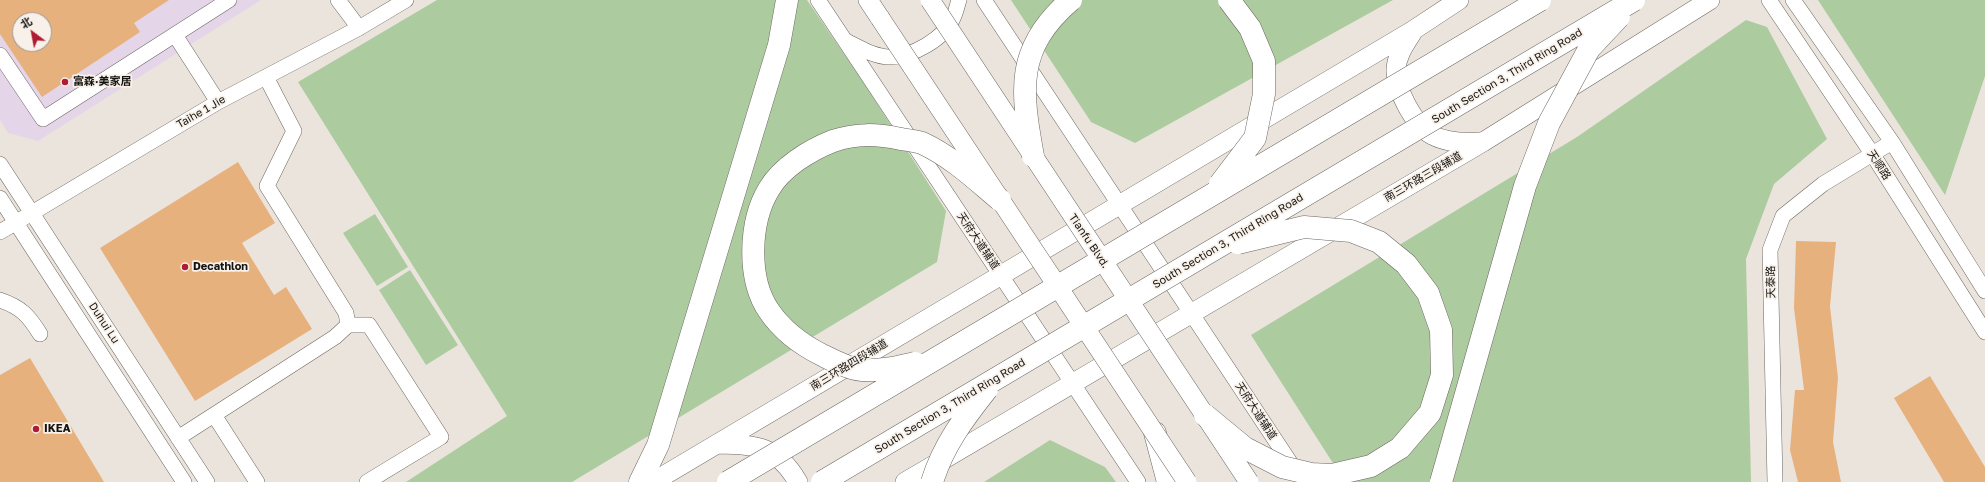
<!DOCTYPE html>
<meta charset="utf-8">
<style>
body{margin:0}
#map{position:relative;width:1985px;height:482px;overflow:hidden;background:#ebe4dd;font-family:"Golos Text","Noto Sans SC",sans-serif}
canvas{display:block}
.north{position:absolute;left:12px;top:12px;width:40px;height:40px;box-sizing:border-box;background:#f8f1ea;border:1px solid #9d9893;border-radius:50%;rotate:328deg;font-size:11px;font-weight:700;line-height:16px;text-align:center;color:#151310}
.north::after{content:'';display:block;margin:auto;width:14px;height:18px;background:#af1b32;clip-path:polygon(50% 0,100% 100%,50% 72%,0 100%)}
</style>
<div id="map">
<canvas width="1985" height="482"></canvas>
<div class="north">北</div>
</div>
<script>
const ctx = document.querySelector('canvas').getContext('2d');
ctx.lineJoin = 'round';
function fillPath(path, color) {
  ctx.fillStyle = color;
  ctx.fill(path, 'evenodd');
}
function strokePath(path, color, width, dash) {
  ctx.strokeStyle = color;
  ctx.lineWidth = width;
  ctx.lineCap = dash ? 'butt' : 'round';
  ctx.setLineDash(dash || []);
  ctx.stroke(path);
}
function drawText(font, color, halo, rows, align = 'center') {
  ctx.font = font + ' "Golos Text","Noto Sans SC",sans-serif';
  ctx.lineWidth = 3.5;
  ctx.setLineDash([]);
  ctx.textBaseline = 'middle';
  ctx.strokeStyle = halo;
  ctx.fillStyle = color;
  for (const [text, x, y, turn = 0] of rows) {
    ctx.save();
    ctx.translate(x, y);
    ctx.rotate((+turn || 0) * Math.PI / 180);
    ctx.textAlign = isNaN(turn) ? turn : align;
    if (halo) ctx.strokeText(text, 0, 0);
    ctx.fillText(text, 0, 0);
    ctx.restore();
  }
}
fillPath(new Path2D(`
 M 0,0 L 261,0 L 38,141 L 8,133 L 0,120 ZM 20,20 L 44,20 L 44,44 L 20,44 Z`), '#e5d5e8');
fillPath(new Path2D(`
 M 437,0 L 807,0 L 862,80 L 946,211 L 937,262 L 572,482 L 406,482 L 507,416 L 298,82 Z
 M 1011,0 L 1393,0 L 1135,143 L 1091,122 Z
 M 1818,0 L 1985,0 L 1985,76 L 1945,195 Z
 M 1746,20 L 1767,27 L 1827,139 L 1774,184 L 1746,259 L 1751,482 L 1345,482 L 1251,335 L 1577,137 Z
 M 375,214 L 408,267 L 377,286 L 343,233 Z
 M 410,270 L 458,345 L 426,365 L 379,290 Z
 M 1050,440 L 1105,467 L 1116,482 L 984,482 Z`), '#accb9f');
fillPath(new Path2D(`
 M 0,0 L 169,0 L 134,23 L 140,32 L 42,97 L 0,34 ZM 20,20 L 44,20 L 44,44 L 20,44 Z
 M 238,162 L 275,223 L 242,243 L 274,295 L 286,287 L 312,329 L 195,401 L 100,248 Z
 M 1796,241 L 1836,242 L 1830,306 L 1838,378 L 1833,442 L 1841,482 L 1798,482 L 1790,450 L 1795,390 L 1804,390 L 1794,308 Z
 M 30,358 L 104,482 L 0,482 L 0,375 Z
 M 1930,376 L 1985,467 L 1985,482 L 1944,482 L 1894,398 Z`), '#e7b17e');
const minor = new Path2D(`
 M 338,0 L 359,28
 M 818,0 L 1138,482
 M 984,0 L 1297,473
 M 1769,0 L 1873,155 L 1985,332
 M 1793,0 L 1892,142 L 1985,291
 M 175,35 L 218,102
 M 846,41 C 859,47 874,57 889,57 C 912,57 944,39 953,18 C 956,12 957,6 959,0
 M 0,55 L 43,119 L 229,0
 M 0,164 L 207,482
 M 0,198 L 184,482
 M 0,232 L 218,102 L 359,28 L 406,0
 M 0,300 C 21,307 29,316 40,334
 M 348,325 L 369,325 L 441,437 L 367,482
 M 214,415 L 257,482
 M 178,438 L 335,337 L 348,325 L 346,313 L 267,186 L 294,131 L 266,77
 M 1775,482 L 1770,250 L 1783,216 L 1823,184 L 1892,142`);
const major = new Path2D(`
 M 868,0 L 880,18
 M 1412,33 C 1405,44 1397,55 1396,69 C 1395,89 1414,125 1432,135 C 1447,143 1464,143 1480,142
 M 717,444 C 757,445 776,445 798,482
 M 653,482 L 1412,31 L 1459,0
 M 905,482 L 1483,142 L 1710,0`);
const highway = new Path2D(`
 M 1155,433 L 1168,482
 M 640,482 L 658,445 L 779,45 L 787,0`);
strokePath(minor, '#6c6660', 16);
strokePath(major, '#6c6660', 20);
strokePath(highway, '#6c6660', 23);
strokePath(minor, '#fff', 15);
strokePath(major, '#fff', 19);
strokePath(highway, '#fff', 22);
const majorBridge = new Path2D(`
 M 930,0 L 1249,482
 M 880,18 L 1187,482`);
const highwayBridge = new Path2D(`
 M 1033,156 C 1021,90 1015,48 1071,0
 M 1220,184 L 1255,138 L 1264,94 L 1264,61 L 1250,28 L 1229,0
 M 915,363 C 897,367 881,371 862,370 C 849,369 834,361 822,355 C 802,345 782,330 769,311 C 747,279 749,222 769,189 C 782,167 810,150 833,141 C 857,133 877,134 901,139 C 908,140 916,141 922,143 C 952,157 975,179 1000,200
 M 1205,415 L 1245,448 L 1282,467 L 1311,474 L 1332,475 L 1371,466 L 1400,448 L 1430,413 L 1442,375 L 1441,330 L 1428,293 L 1406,264 L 1379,242 L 1351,231 L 1304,227 L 1238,243
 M 728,482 L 1540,0
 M 822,482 L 1634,0
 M 932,482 C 943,446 964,418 987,389
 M 1441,482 L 1525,186 L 1549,123 L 1589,49 L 1619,17`);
strokePath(majorBridge, '#6c6660', 20, []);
strokePath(highwayBridge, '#6c6660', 23, []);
strokePath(majorBridge, '#fff', 19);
strokePath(highwayBridge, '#fff', 22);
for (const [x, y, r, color] of [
 [65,82,4,"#af1b32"],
 [185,267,4,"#af1b32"],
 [36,429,4,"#af1b32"]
]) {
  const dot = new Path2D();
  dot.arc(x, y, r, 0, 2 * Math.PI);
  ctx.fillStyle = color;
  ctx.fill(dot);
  strokePath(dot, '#f8f1ea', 1.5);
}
drawText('11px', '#151310', '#f8f1ea', [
 ["South Section 3, Third Ring Road",1507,76,-31],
 ["Taihe 1 Jie",201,112,-30],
 ["天顺路",1879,165,57],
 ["南三环路三段辅道",1423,177,-30],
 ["天府大道辅道",978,241,56],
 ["Tianfu Blvd.",1089,241,56],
 ["South Section 3, Third Ring Road",1228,241,-31],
 ["天泰路",1771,282,-91],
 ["Duhui Lu",104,323,57],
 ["南三环路四段辅道",849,365,-31],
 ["South Section 3, Third Ring Road",950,406,-31],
 ["天府大道辅道",1256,411,57]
]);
drawText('bold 11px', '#151310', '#f8f1ea', [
 ["富森·美家居",73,82],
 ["Decathlon",193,267],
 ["IKEA",44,429]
], 'left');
</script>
